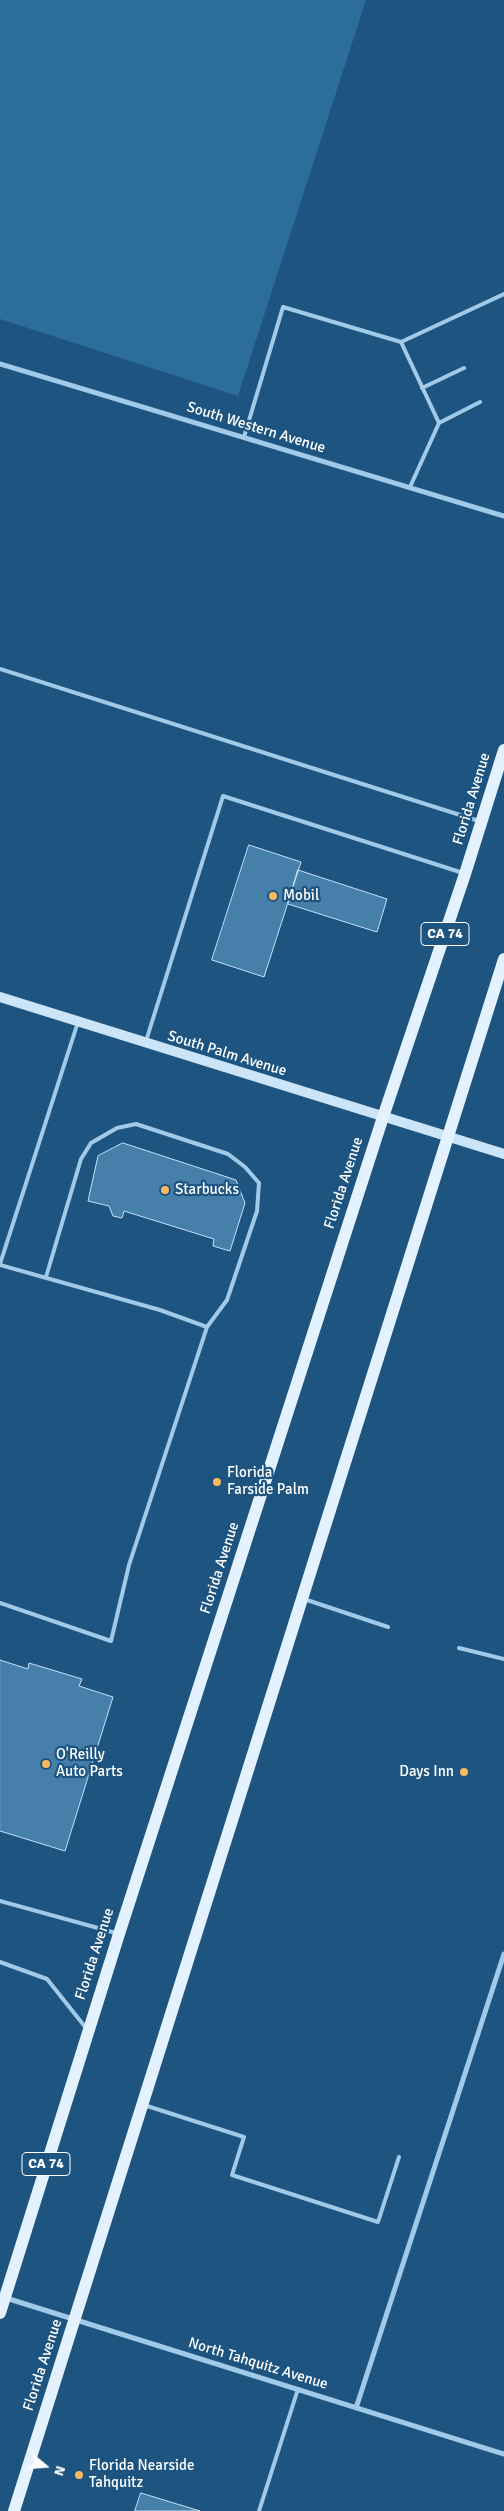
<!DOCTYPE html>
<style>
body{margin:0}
#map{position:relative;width:504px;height:2511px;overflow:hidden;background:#1d5480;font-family:Signika,sans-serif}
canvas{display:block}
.north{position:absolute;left:20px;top:2441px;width:50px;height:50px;-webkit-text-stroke:4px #1d5480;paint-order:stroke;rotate:108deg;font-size:14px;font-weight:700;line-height:20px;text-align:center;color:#fff}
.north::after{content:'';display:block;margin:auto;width:18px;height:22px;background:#fff;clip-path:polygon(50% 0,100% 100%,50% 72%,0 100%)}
</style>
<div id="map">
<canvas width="504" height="2511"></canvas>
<div class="north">N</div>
</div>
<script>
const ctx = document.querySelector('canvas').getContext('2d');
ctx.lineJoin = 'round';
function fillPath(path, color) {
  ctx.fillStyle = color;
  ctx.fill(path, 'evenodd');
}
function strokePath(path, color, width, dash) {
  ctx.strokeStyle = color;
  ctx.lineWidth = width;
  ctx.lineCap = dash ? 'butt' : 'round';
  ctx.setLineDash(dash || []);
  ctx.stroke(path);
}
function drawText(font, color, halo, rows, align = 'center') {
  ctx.font = font + ' Signika,sans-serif';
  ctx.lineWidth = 4.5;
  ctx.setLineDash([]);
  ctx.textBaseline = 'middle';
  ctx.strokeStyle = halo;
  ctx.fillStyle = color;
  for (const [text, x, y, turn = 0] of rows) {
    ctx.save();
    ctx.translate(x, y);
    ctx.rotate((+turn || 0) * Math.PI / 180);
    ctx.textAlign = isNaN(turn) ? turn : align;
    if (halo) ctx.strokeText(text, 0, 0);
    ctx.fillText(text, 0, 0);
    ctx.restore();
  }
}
fillPath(new Path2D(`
 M 0,0 L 366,0 L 238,396 L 0,319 Z`), '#2c6d9c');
const building = new Path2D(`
 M 249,845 L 301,862 L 264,977 L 212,960 Z
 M 298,870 L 387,899 L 377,932 L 288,904 Z
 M 123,1143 L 236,1180 L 245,1203 L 230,1251 L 213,1246 L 214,1239 L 124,1211 L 122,1218 L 113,1216 L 109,1206 L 88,1201 L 98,1156 Z
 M 0,1660 L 28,1669 L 29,1663 L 82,1679 L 79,1686 L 113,1697 L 65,1851 L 0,1831 Z
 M 141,2493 L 200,2511 L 135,2511 Z`);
fillPath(building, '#457faa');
strokePath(building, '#c5e2f7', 1);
strokePath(new Path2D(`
 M 401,342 L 439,423
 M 422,388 L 464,368
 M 244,437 L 283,307 L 401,342 L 504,294
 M 410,487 L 439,423 L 480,402
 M 0,669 L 479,821
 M 146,1041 L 223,796 L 463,873
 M 0,1264 L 78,1022
 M 0,1265 L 160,1310 L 207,1327 L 129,1565 L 111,1641 L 0,1603
 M 46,1277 L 81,1159 L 91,1143 L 117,1128 L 136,1124 L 228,1154 L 245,1167 L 259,1183 L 257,1211 L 227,1300 L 207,1327
 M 304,1599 L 388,1627
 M 459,1648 L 504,1659
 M 0,1901 L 116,1933
 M 0,1962 L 47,1979 L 86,2028
 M 144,2105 L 244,2137 L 232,2175 L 378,2222 L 399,2157
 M 259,2511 L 298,2389`), '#a1cae9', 4);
strokePath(new Path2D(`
 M 0,364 L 504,516
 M 6,2298 L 504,2454
 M 356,2408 L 504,1954`), '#a1cae9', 5);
strokePath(new Path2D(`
 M 0,997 L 504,1154`), '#cce4f7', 10);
strokePath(new Path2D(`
 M 0,2313 L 119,1934 L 383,1117 L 465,874 L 504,750
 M 14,2511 L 504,959`), '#e4f1fe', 12);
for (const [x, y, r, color] of [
 [273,896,5,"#f9b95f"],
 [165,1190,5,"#f9b95f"],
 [217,1482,5,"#f9b95f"],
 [46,1764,5,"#f9b95f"],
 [464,1772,5,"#f9b95f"],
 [79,2475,5,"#f9b95f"]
]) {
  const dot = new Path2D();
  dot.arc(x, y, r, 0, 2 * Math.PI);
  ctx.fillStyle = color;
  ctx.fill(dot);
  strokePath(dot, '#1d5480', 2);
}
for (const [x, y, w] of [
 [445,934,48],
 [46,2164,48]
]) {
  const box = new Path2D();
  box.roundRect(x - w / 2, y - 11.5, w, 23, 4);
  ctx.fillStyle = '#1d5480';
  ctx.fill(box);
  strokePath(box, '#fff', 1);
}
drawText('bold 14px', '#fff', null, [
 ["CA 74",445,934],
 ["CA 74",46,2164]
]);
drawText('15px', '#fff', '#1d5480', [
 ["South Western Avenue",256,428,17],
 ["Florida Avenue",472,799,-73],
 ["South Palm Avenue",227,1054,17],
 ["Florida Avenue",344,1183,-72],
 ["Florida Avenue",220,1568,-72],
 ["Florida Avenue",95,1954,-72],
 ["North Tahquitz Avenue",258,2364,17],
 ["Florida Avenue",43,2365,-72]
]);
drawText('15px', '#fff', '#1d5480', [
 ["Mobil",283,896],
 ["Starbucks",175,1190],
 ["Florida",227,1473],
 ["Farside Palm",227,1490],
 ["O'Reilly",56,1755],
 ["Auto Parts",56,1772],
 ["Days Inn",454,1772,"right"],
 ["Florida Nearside",89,2466],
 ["Tahquitz",89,2483]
], 'left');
</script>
